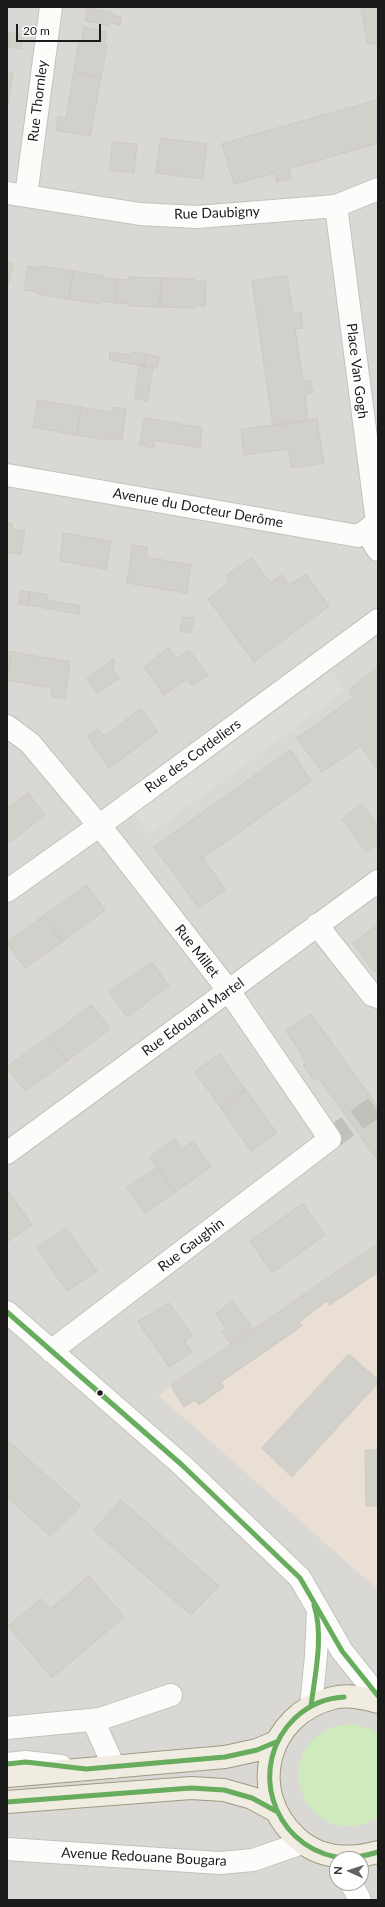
<!DOCTYPE html>
<meta charset="utf-8">
<style>
body{margin:0}
#map{position:relative;width:385px;height:1907px;overflow:hidden;background:#eae9e2;font-family:Lato,sans-serif}
canvas{display:block}
.frame{position:absolute;inset:0;border:8px solid #1b1b1b;pointer-events:none}
.north{position:absolute;left:329px;top:1851px;width:40px;height:40px;box-sizing:border-box;background:#fff;border:1px solid #a4a4a4;border-radius:50%;rotate:273deg;font-size:11px;font-weight:700;line-height:16px;text-align:center;color:#1b1b1b}
.north::after{content:'';display:block;margin:auto;width:14px;height:18px;background:#636361;clip-path:polygon(50% 0,100% 100%,50% 72%,0 100%)}
.scale{position:absolute;left:16px;top:24px;width:85px;height:18px;box-sizing:border-box;border:2px solid #1b1b1b;border-top:0;padding-left:5px;font-size:12px;line-height:14px;white-space:nowrap;color:#1b1b1b;-webkit-text-stroke:3px #fff;paint-order:stroke}
</style>
<div id="map">
<canvas width="385" height="1907"></canvas>
<div class="frame"></div>
<div class="north">N</div>
<div class="scale">20 m</div>
</div>
<script>
const ctx = document.querySelector('canvas').getContext('2d');
ctx.lineJoin = 'round';
function fillPath(path, color) {
  ctx.fillStyle = color;
  ctx.fill(path, 'evenodd');
}
function strokePath(path, color, width, dash) {
  ctx.strokeStyle = color;
  ctx.lineWidth = width;
  ctx.lineCap = dash ? 'butt' : 'round';
  ctx.setLineDash(dash || []);
  ctx.stroke(path);
}
function drawText(font, color, halo, rows, align = 'center') {
  ctx.font = font + ' Lato,sans-serif';
  ctx.lineWidth = 4;
  ctx.setLineDash([]);
  ctx.textBaseline = 'middle';
  ctx.strokeStyle = halo;
  ctx.fillStyle = color;
  for (const [text, x, y, turn = 0] of rows) {
    ctx.save();
    ctx.translate(x, y);
    ctx.rotate((+turn || 0) * Math.PI / 180);
    ctx.textAlign = isNaN(turn) ? turn : align;
    if (halo) ctx.strokeText(text, 0, 0);
    ctx.fillText(text, 0, 0);
    ctx.restore();
  }
}
fillPath(new Path2D(`
 M 7,7 L 378,7 L 378,1900 L 7,1900 ZM 337,1859 L 361,1859 L 361,1883 L 337,1883 Z`), '#d9d8d4');
fillPath(new Path2D(`
 M 378,1244 L 378,1590 L 158,1395 Z`), '#eadfd4');
fillPath(new Path2D(`
 M 352,1724 L 371,1729 L 378,1735 L 378,1817 C 312,1856 264,1758 331,1728 C 337,1725 345,1725 352,1724 Z`), '#cfebbd');
fillPath(new Path2D(`
 M 332,671 L 344,691 L 150,835 L 134,814 Z`), '#dcdcd9');
const building = new Path2D(`
 M 361,7 L 378,7 L 378,43 L 368,44 Z
 M 87,8 L 113,13 L 112,15 L 121,17 L 120,25 L 111,23 L 110,26 L 86,21 Z
 M 84,27 L 107,32 L 104,44 L 107,45 L 101,77 L 74,72 L 79,40 L 82,40 Z
 M 7,32 L 10,33 L 8,47 L 7,47 Z
 M 10,33 L 24,35 L 21,49 L 8,47 Z
 M 7,72 L 13,73 L 7,112 Z
 M 74,72 L 101,77 L 90,136 L 56,130 L 58,117 L 66,118 Z
 M 378,100 L 378,143 L 289,169 L 291,179 L 277,182 L 275,173 L 234,184 L 222,144 Z
 M 161,138 L 207,144 L 203,179 L 156,173 Z
 M 113,142 L 137,144 L 134,173 L 110,170 Z
 M 7,262 L 13,263 L 8,286 L 7,286 Z
 M 29,266 L 41,268 L 41,266 L 73,271 L 69,299 L 37,294 L 38,292 L 24,290 Z
 M 73,271 L 104,276 L 103,278 L 117,279 L 115,303 L 101,301 L 101,304 L 69,299 Z
 M 287,276 L 293,314 L 301,313 L 303,328 L 295,329 L 303,381 L 310,380 L 313,393 L 305,394 L 308,421 L 273,426 L 252,281 Z
 M 129,277 L 161,278 L 160,307 L 129,306 L 129,304 L 115,303 L 117,279 L 129,280 Z
 M 161,278 L 194,279 L 194,281 L 206,281 L 205,306 L 194,306 L 194,308 L 160,307 Z
 M 110,352 L 131,355 L 131,352 L 146,354 L 144,366 L 110,360 Z
 M 146,354 L 159,357 L 158,368 L 144,366 Z
 M 140,365 L 153,367 L 147,401 L 135,398 Z
 M 38,400 L 81,407 L 77,435 L 33,427 Z
 M 81,407 L 113,413 L 113,407 L 126,409 L 122,440 L 108,438 L 108,440 L 77,435 Z
 M 145,418 L 202,428 L 200,448 L 155,440 L 153,448 L 140,445 Z
 M 317,419 L 324,463 L 291,468 L 288,449 L 244,455 L 241,430 Z
 M 7,523 L 13,524 L 12,529 L 25,531 L 21,554 L 7,552 Z
 M 64,533 L 111,541 L 106,569 L 60,561 Z
 M 133,545 L 148,547 L 146,557 L 191,565 L 187,593 L 127,583 Z
 M 252,558 L 270,583 L 282,575 L 289,585 L 306,574 L 329,606 L 254,662 L 208,599 L 230,582 L 226,576 Z
 M 21,591 L 30,592 L 28,605 L 19,604 Z
 M 30,592 L 47,594 L 47,600 L 80,606 L 79,614 L 28,605 Z
 M 183,617 L 194,618 L 191,633 L 180,631 Z
 M 169,648 L 177,659 L 189,650 L 208,675 L 193,686 L 187,679 L 164,695 L 144,667 Z
 M 7,651 L 12,652 L 7,680 Z
 M 12,652 L 70,662 L 65,698 L 51,697 L 52,688 L 7,680 Z
 M 114,659 L 113,670 L 119,678 L 97,694 L 87,679 Z
 M 378,667 L 378,770 L 360,746 L 322,772 L 297,738 L 353,698 L 349,690 Z
 M 141,709 L 158,732 L 109,768 L 87,736 L 98,729 L 104,736 Z
 M 291,750 L 311,781 L 203,858 L 225,890 L 199,908 L 154,847 Z
 M 28,793 L 45,815 L 10,842 L 7,837 L 7,809 Z
 M 362,804 L 378,826 L 378,843 L 366,852 L 342,819 Z
 M 87,885 L 105,910 L 62,942 L 44,916 Z
 M 44,916 L 62,942 L 25,968 L 7,942 Z
 M 378,925 L 378,969 L 374,972 L 353,943 Z
 M 152,962 L 169,986 L 127,1017 L 109,992 Z
 M 92,1005 L 110,1029 L 67,1061 L 49,1037 Z
 M 311,1014 L 378,1107 L 378,1161 L 318,1077 L 314,1080 L 303,1065 L 307,1063 L 286,1031 Z
 M 49,1037 L 67,1061 L 25,1091 L 7,1067 Z
 M 220,1054 L 246,1090 L 221,1108 L 195,1072 Z
 M 246,1090 L 277,1133 L 251,1151 L 221,1108 Z
 M 175,1139 L 182,1149 L 193,1141 L 211,1167 L 175,1192 L 150,1157 Z
 M 158,1167 L 175,1192 L 145,1213 L 127,1188 Z
 M 7,1189 L 32,1225 L 7,1242 Z
 M 303,1204 L 325,1235 L 272,1273 L 250,1241 Z
 M 66,1228 L 97,1271 L 67,1291 L 37,1248 Z
 M 378,1244 L 378,1272 L 330,1305 L 327,1301 L 299,1322 L 302,1326 L 221,1382 L 224,1387 L 199,1405 L 195,1400 L 184,1407 L 171,1386 Z
 M 233,1301 L 253,1329 L 231,1344 L 222,1332 L 226,1329 L 216,1314 Z
 M 169,1303 L 193,1336 L 184,1341 L 192,1352 L 169,1367 L 138,1322 Z
 M 349,1354 L 378,1380 L 378,1383 L 292,1477 L 262,1448 Z
 M 7,1440 L 81,1506 L 50,1536 L 7,1497 Z
 M 378,1450 L 378,1506 L 366,1506 L 365,1451 Z
 M 121,1500 L 219,1586 L 191,1615 L 94,1531 Z
 M 89,1576 L 124,1617 L 52,1678 L 8,1626 L 41,1599 L 50,1609 Z`);
fillPath(building, '#d2d0cb');
strokePath(building, '#cdcac3', 1);
strokePath(new Path2D(`
 M 330,1139 L 378,1105`), '#c1c0ba', 22, [22, 11]);
const minor = new Path2D(`
 M 7,193 L 140,214 L 197,217 L 336,206 L 378,189
 M 26,196 L 51,7
 M 336,206 L 377,522 L 366,531
 M 7,475 L 358,536 L 366,531 L 378,550
 M 7,726 L 30,743 L 112,841 L 229,991 L 330,1139 L 51,1351
 M 7,891 L 100,825 L 378,620
 M 317,925 L 372,995 L 378,997
 M 7,1153 L 378,881
 M 7,1312 L 182,1465 L 300,1578 L 342,1651 L 378,1696
 M 311,1706 L 316,1656 L 318,1612
 M 93,1720 L 114,1767
 M 7,1728 L 100,1719 L 171,1695
 M 7,1764 L 26,1762 L 61,1766
 M 7,1849 L 220,1863 L 253,1860 L 302,1843
 M 351,1883 L 360,1900`);
const major = new Path2D(`
 M 378,1702 C 364,1698 348,1694 333,1698 C 268,1714 246,1791 296,1837 C 319,1859 349,1860 378,1852
 M 7,1776 L 225,1757 L 257,1750 L 276,1742
 M 7,1802 L 191,1788 L 224,1790 L 252,1798 L 276,1811`);
strokePath(minor, '#c2c2bf', 24);
strokePath(major, '#9f9a80', 24);
strokePath(minor, '#fcfcfb', 22);
strokePath(major, '#f0ece1', 22);
strokePath(new Path2D(`
 M 7,1312 L 182,1465 L 300,1578 L 342,1651 L 378,1696
 M 344,1697 C 325,1698 309,1705 295,1718 C 247,1764 271,1844 336,1857 C 350,1860 365,1856 378,1852
 M 311,1706 C 315,1674 324,1636 314,1605
 M 7,1764 L 26,1762 L 86,1769 L 225,1757 L 257,1750 L 276,1742
 M 7,1802 L 191,1788 L 224,1790 L 252,1798 L 276,1811`), '#68ac5d', 5);
for (const [x, y, r, color] of [
 [100,1393,3.5,"#1b1b1b"]
]) {
  const dot = new Path2D();
  dot.arc(x, y, r, 0, 2 * Math.PI);
  ctx.fillStyle = color;
  ctx.fill(dot);
  strokePath(dot, '#fff', 1.5);
}
drawText('14px', '#1b1b1b', '#fff', [
 ["Rue Thornley",38,101,-83],
 ["Rue Daubigny",217,213,-2],
 ["Place Van Gogh",357,371,83],
 ["Avenue du Docteur Derôme",198,508,10],
 ["Rue des Cordeliers",193,756,-36],
 ["Rue Millet",197,951,52],
 ["Rue Edouard Martel",193,1017,-36],
 ["Rue Gaughin",191,1245,-37],
 ["Avenue Redouane Bougara",144,1857,3]
]);
</script>
